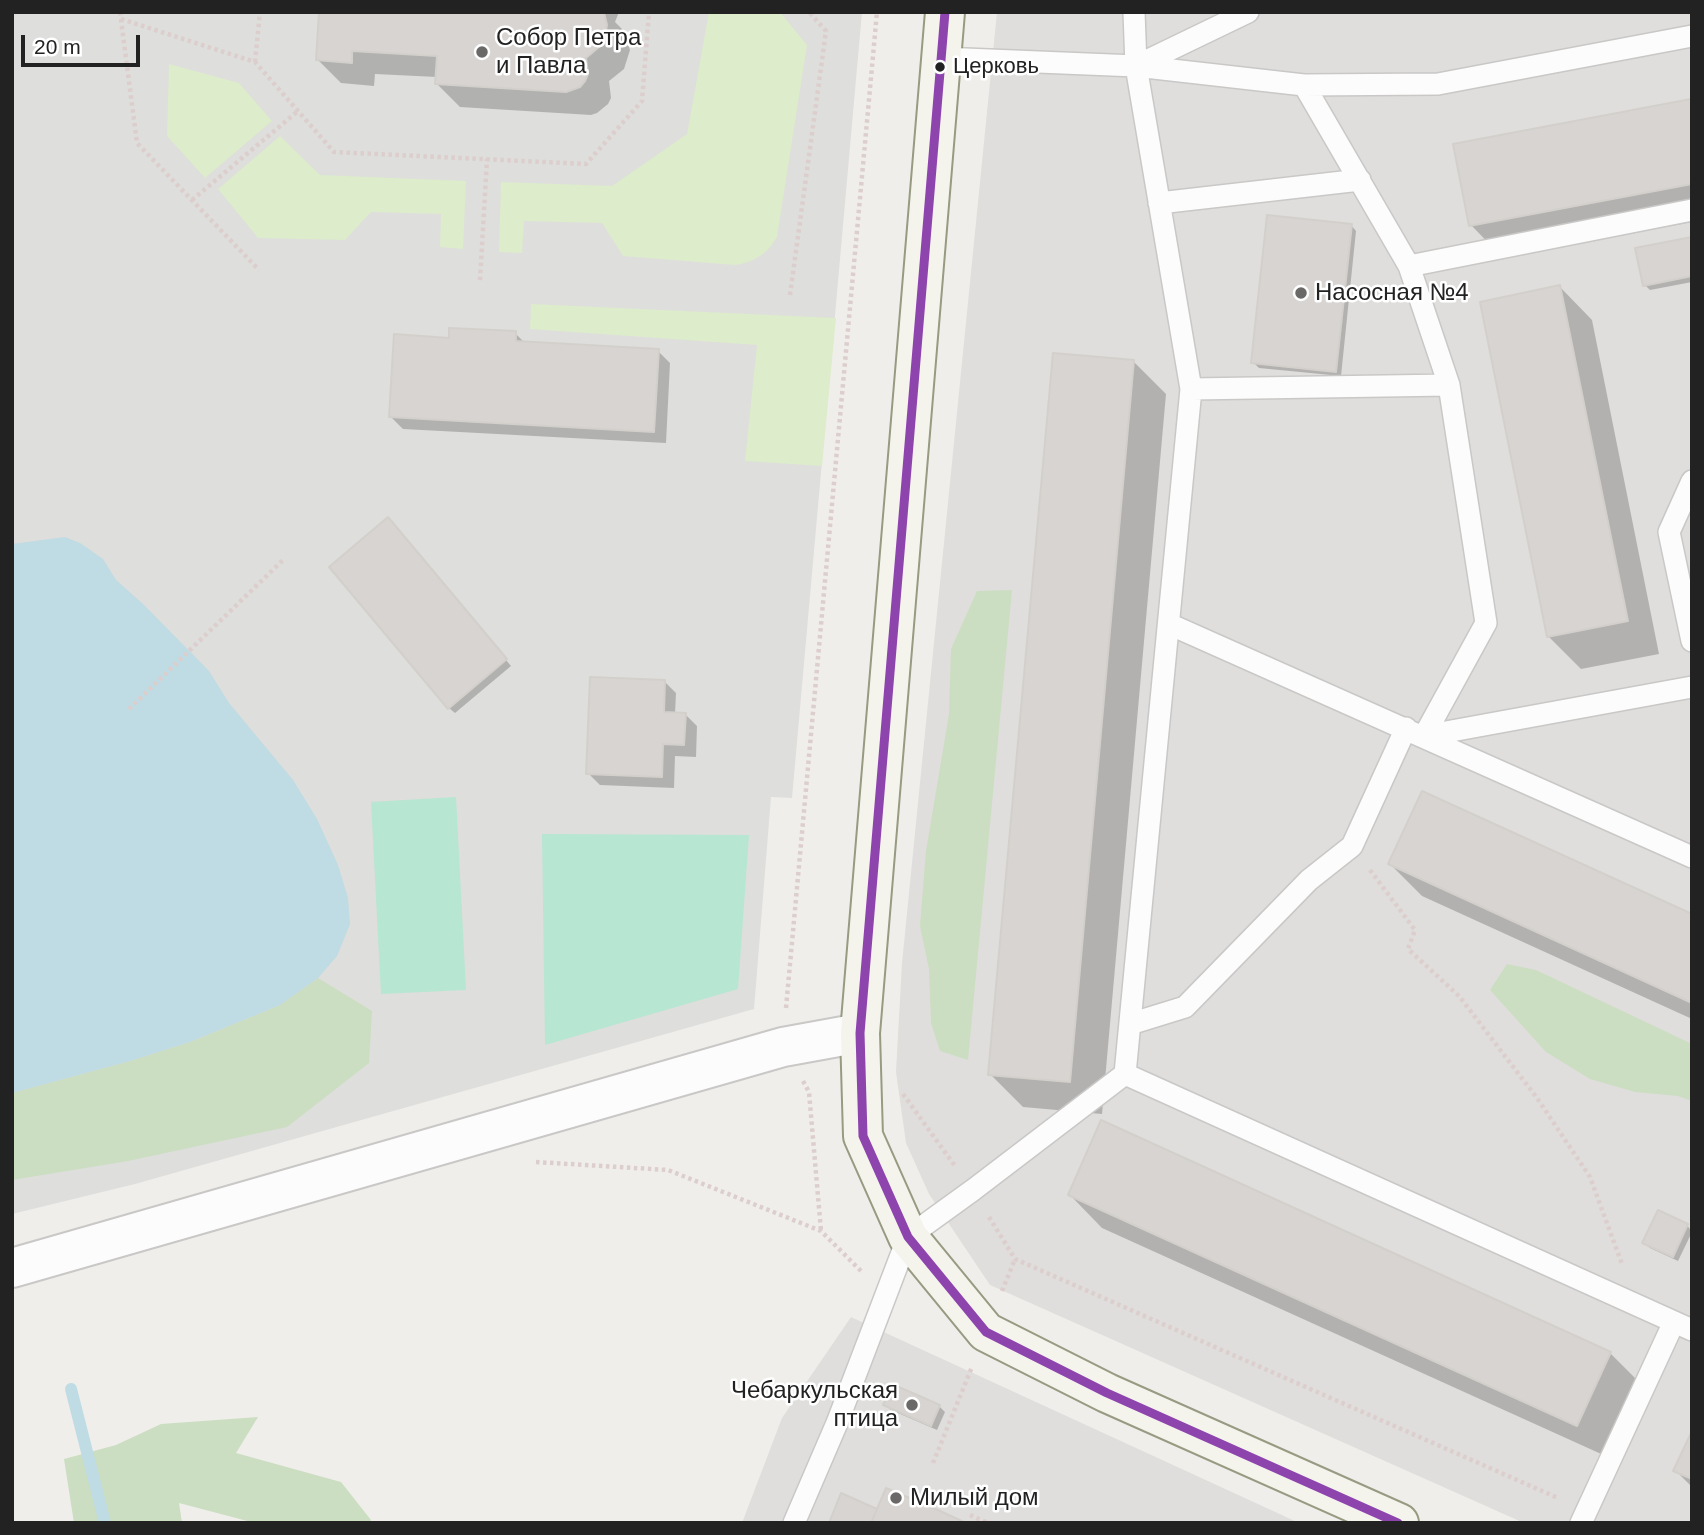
<!DOCTYPE html>
<meta charset="utf-8">
<style>
body{margin:0}
#map{position:relative;width:1704px;height:1535px;overflow:hidden;background:#f0eeeb;font-family:Arial,sans-serif}
canvas{display:block}
.frame{position:absolute;inset:0;border:14px solid #222;pointer-events:none}
.scale{position:absolute;left:21px;top:35px;width:119px;height:32px;box-sizing:border-box;border:4px solid #222;border-top:0;padding-left:9px;font-size:21px;line-height:24px;white-space:nowrap;color:#222;-webkit-text-stroke:5px #fff;paint-order:stroke}
</style>
<div id="map">
<canvas width="1704" height="1535"></canvas>
<div class="frame"></div>
<div class="scale">20 m</div>
</div>
<script>
const ctx = document.querySelector('canvas').getContext('2d');
ctx.lineJoin = 'round';
function fillPath(path, color) {
  ctx.fillStyle = color;
  ctx.fill(path, 'evenodd');
}
function strokePath(path, color, width, dash) {
  ctx.strokeStyle = color;
  ctx.lineWidth = width;
  ctx.lineCap = dash ? 'butt' : 'round';
  ctx.setLineDash(dash || []);
  ctx.stroke(path);
}
function drawText(font, color, halo, rows, align = 'center') {
  ctx.font = font + ' Arial,sans-serif';
  ctx.lineWidth = 5;
  ctx.setLineDash([]);
  ctx.textBaseline = 'middle';
  ctx.strokeStyle = halo;
  ctx.fillStyle = color;
  for (const [text, x, y, turn = 0] of rows) {
    ctx.save();
    ctx.translate(x, y);
    ctx.rotate((+turn || 0) * Math.PI / 180);
    ctx.textAlign = isNaN(turn) ? turn : align;
    if (halo) ctx.strokeText(text, 0, 0);
    ctx.fillText(text, 0, 0);
    ctx.restore();
  }
}
fillPath(new Path2D(`
 M 997,12 L 1692,12 L 1692,1523 L 1524,1523 L 990,1285 L 929,1194 L 906,1143 L 896,1072 L 902,963 Z
 M 851,1317 L 1271,1510 L 1299,1523 L 742,1523 L 782,1418 Z`), '#dfdedc');
fillPath(new Path2D(`
 M 12,12 L 862,12 L 792,798 L 771,797 L 754,1009 L 135,1184 L 12,1214 Z`), '#dededc');
fillPath(new Path2D(`
 M 709,12 L 780,12 L 807,45 L 777,237 C 767,254 755,262 735,265 L 623,256 L 602,223 L 524,221 L 522,253 L 499,252 L 501,182 L 612,186 L 687,134 Z
 M 169,64 L 239,83 L 272,121 L 205,178 L 167,136 Z
 M 280,136 L 320,175 L 466,181 L 463,249 L 440,247 L 441,214 L 371,212 L 345,240 L 258,238 L 218,189 Z
 M 531,304 L 836,318 L 822,466 L 745,461 L 757,345 L 530,329 Z`), '#ddeccb');
fillPath(new Path2D(`
 M 1012,590 L 968,1060 L 940,1051 L 931,1023 L 929,969 L 920,926 L 926,851 L 949,714 L 951,649 L 977,591 Z
 M 1507,964 L 1536,970 L 1692,1044 L 1692,1101 L 1678,1096 L 1635,1092 L 1590,1079 L 1546,1052 L 1490,990 Z
 M 318,978 L 372,1011 L 369,1063 L 287,1127 L 128,1161 L 12,1180 L 12,1093 L 130,1061 L 190,1042 L 280,1005 Z
 M 258,1417 L 236,1453 L 341,1482 L 371,1520 L 369,1523 L 255,1523 L 179,1503 L 182,1523 L 74,1523 L 64,1459 L 116,1445 L 161,1424 Z`), '#cbdec1');
fillPath(new Path2D(`
 M 456,797 L 466,990 L 381,994 L 371,802 Z
 M 542,834 L 749,835 L 738,989 L 545,1045 Z`), '#b7e6d2');
fillPath(new Path2D(`
 M 65,537 L 80,543 L 103,559 L 116,580 L 143,604 L 209,671 L 229,703 L 293,780 L 317,819 L 338,865 L 348,898 L 350,924 L 337,956 L 318,978 L 280,1005 L 190,1042 L 130,1061 L 12,1093 L 12,544 Z`), '#bfdbe3');
fillPath(new Path2D(`
 M 321,12 L 619,12 L 615,22 L 623,30 L 630,50 L 624,69 L 609,81 L 611,98 L 608,104 L 597,113 L 591,115 L 460,107 L 437,84 L 437,77 L 375,74 L 374,86 L 341,83 L 318,60 Z
 M 1692,101 L 1692,222 L 1503,258 L 1471,225 L 1455,146 Z
 M 1351,225 L 1356,231 L 1341,376 L 1259,368 L 1253,362 Z
 M 1692,238 L 1692,282 L 1650,290 L 1645,285 Z
 M 1560,287 L 1592,320 L 1659,654 L 1581,669 L 1549,637 Z
 M 515,333 L 526,344 L 658,351 L 670,363 L 666,443 L 403,429 L 391,417 L 450,339 Z
 M 1133,361 L 1166,394 L 1102,1114 L 1023,1107 L 990,1074 Z
 M 393,525 L 511,666 L 455,713 L 449,708 Z
 M 664,681 L 676,693 L 675,714 L 685,714 L 697,726 L 696,757 L 675,756 L 674,788 L 600,785 L 588,773 Z
 M 1390,864 L 1692,916 L 1692,1019 L 1422,896 Z
 M 1070,1195 L 1610,1353 L 1643,1386 L 1610,1458 L 1102,1228 Z
 M 1687,1225 L 1692,1232 L 1678,1261 L 1650,1248 L 1644,1243 Z
 M 885,1405 L 939,1406 L 945,1412 L 937,1430 L 891,1410 Z
 M 1692,1435 L 1692,1487 L 1676,1471 Z`), '#0003');
strokePath(new Path2D(`
 M 71,1389 L 105,1523`), '#bfdbe3', 12);
const building = new Path2D(`
 M 319,12 L 604,12 L 607,25 L 605,36 L 600,46 L 586,58 L 588,74 L 585,81 L 580,87 L 566,92 L 435,84 L 437,56 L 352,51 L 352,63 L 316,60 Z
 M 1691,99 L 1692,184 L 1469,226 L 1453,144 Z
 M 1267,215 L 1352,224 L 1336,372 L 1251,363 Z
 M 1692,237 L 1692,276 L 1643,286 L 1635,248 Z
 M 1560,285 L 1628,621 L 1547,637 L 1480,302 Z
 M 449,328 L 516,331 L 516,341 L 659,349 L 654,432 L 389,417 L 394,334 L 449,338 Z
 M 1053,353 L 1134,360 L 1070,1082 L 988,1075 Z
 M 388,517 L 507,659 L 448,709 L 329,567 Z
 M 590,677 L 665,680 L 664,712 L 686,713 L 684,745 L 663,744 L 662,777 L 586,774 Z
 M 1422,791 L 1692,914 L 1692,1003 L 1388,864 Z
 M 1101,1120 L 1611,1352 L 1577,1426 L 1068,1195 Z
 M 1658,1210 L 1688,1224 L 1673,1257 L 1642,1243 Z
 M 892,1384 L 940,1405 L 931,1426 L 883,1405 Z
 M 1692,1431 L 1692,1479 L 1673,1471 Z
 M 886,1488 L 938,1510 L 966,1523 L 871,1523 Z
 M 841,1493 L 877,1509 L 871,1523 L 829,1523 Z`);
fillPath(building, '#d7d4d2');
strokePath(building, '#d3d0cc', 2);
const lane = new Path2D(`
 M 941,58 L 1136,66 L 1304,85 L 1438,84 L 1692,36
 M 1136,66 L 1248,12
 M 1304,85 L 1409,266 L 1449,385 L 1486,623 L 1424,736
 M 1159,203 L 1360,180
 M 1409,266 L 1692,210
 M 1191,389 L 1449,385
 M 1692,481 L 1669,532 L 1692,641
 M 1169,624 L 1692,857
 M 1424,736 L 1692,687
 M 1130,1024 L 1185,1007 L 1309,880 L 1352,846 L 1406,728
 M 1125,1074 L 1191,389 L 1136,66 L 1134,12
 M 794,1523 L 837,1423 L 908,1237 L 973,1190 L 1125,1074 L 1692,1330
 M 1581,1523 L 1674,1322`);
const street = new Path2D(`
 M 12,1268 L 783,1047 L 860,1033`);
const secondary = new Path2D(`
 M 945,12 L 860,1033 L 863,1136 L 908,1237 L 986,1332 L 1107,1393 L 1399,1523`);
strokePath(lane, '#c9c8c7', 24);
strokePath(street, '#c9c8c7', 42);
strokePath(secondary, '#999a82', 42);
strokePath(new Path2D(`
 M 120,12 L 137,143 L 259,270
 M 121,19 L 255,62 L 334,152 L 586,164 L 642,101 L 649,12
 M 255,62 L 260,12
 M 192,200 L 298,111
 M 480,280 L 487,159
 M 790,295 L 826,31 L 809,12
 M 129,709 L 283,560
 M 1370,870 L 1415,930 L 1408,949 L 1459,996 L 1537,1098 L 1590,1177 L 1622,1264
 M 786,1008 L 877,12
 M 803,1081 L 809,1092 L 821,1231
 M 903,1094 L 955,1166
 M 536,1162 L 668,1170 L 821,1231 L 862,1272
 M 989,1217 L 1015,1259 L 1558,1498
 M 1002,1291 L 1015,1259
 M 933,1463 L 972,1367
 M 970,1515 L 988,1523`), '#dccecd', 4.5, [3.5, 3.5]);
strokePath(lane, '#fdfcfc', 21);
strokePath(street, '#fdfcfc', 38);
strokePath(secondary, '#f4f4ed', 38);
strokePath(new Path2D(`
 M 945,12 L 860,1033 L 863,1136 L 908,1237 L 986,1332 L 1107,1393 L 1398,1523`), '#8e44ad', 9);
for (const [x, y, r, color] of [
 [482,52,7,"#6a6968"],
 [940,67,6,"#222"],
 [1301,293,7,"#6a6968"],
 [912,1405,7,"#6a6968"],
 [896,1498,7,"#6a6968"]
]) {
  const dot = new Path2D();
  dot.arc(x, y, r, 0, 2 * Math.PI);
  ctx.fillStyle = color;
  ctx.fill(dot);
  strokePath(dot, '#fff', 2.5);
}
drawText('22px', '#222', '#fff', [
 ["Церковь",953,67]
], 'left');
drawText('24px', '#222', '#fff', [
 ["Собор Петра",496,38],
 ["и Павла",496,66],
 ["Насосная №4",1315,293],
 ["Чебаркульская",898,1391,"right"],
 ["птица",898,1419,"right"],
 ["Милый дом",910,1498]
], 'left');
</script>
